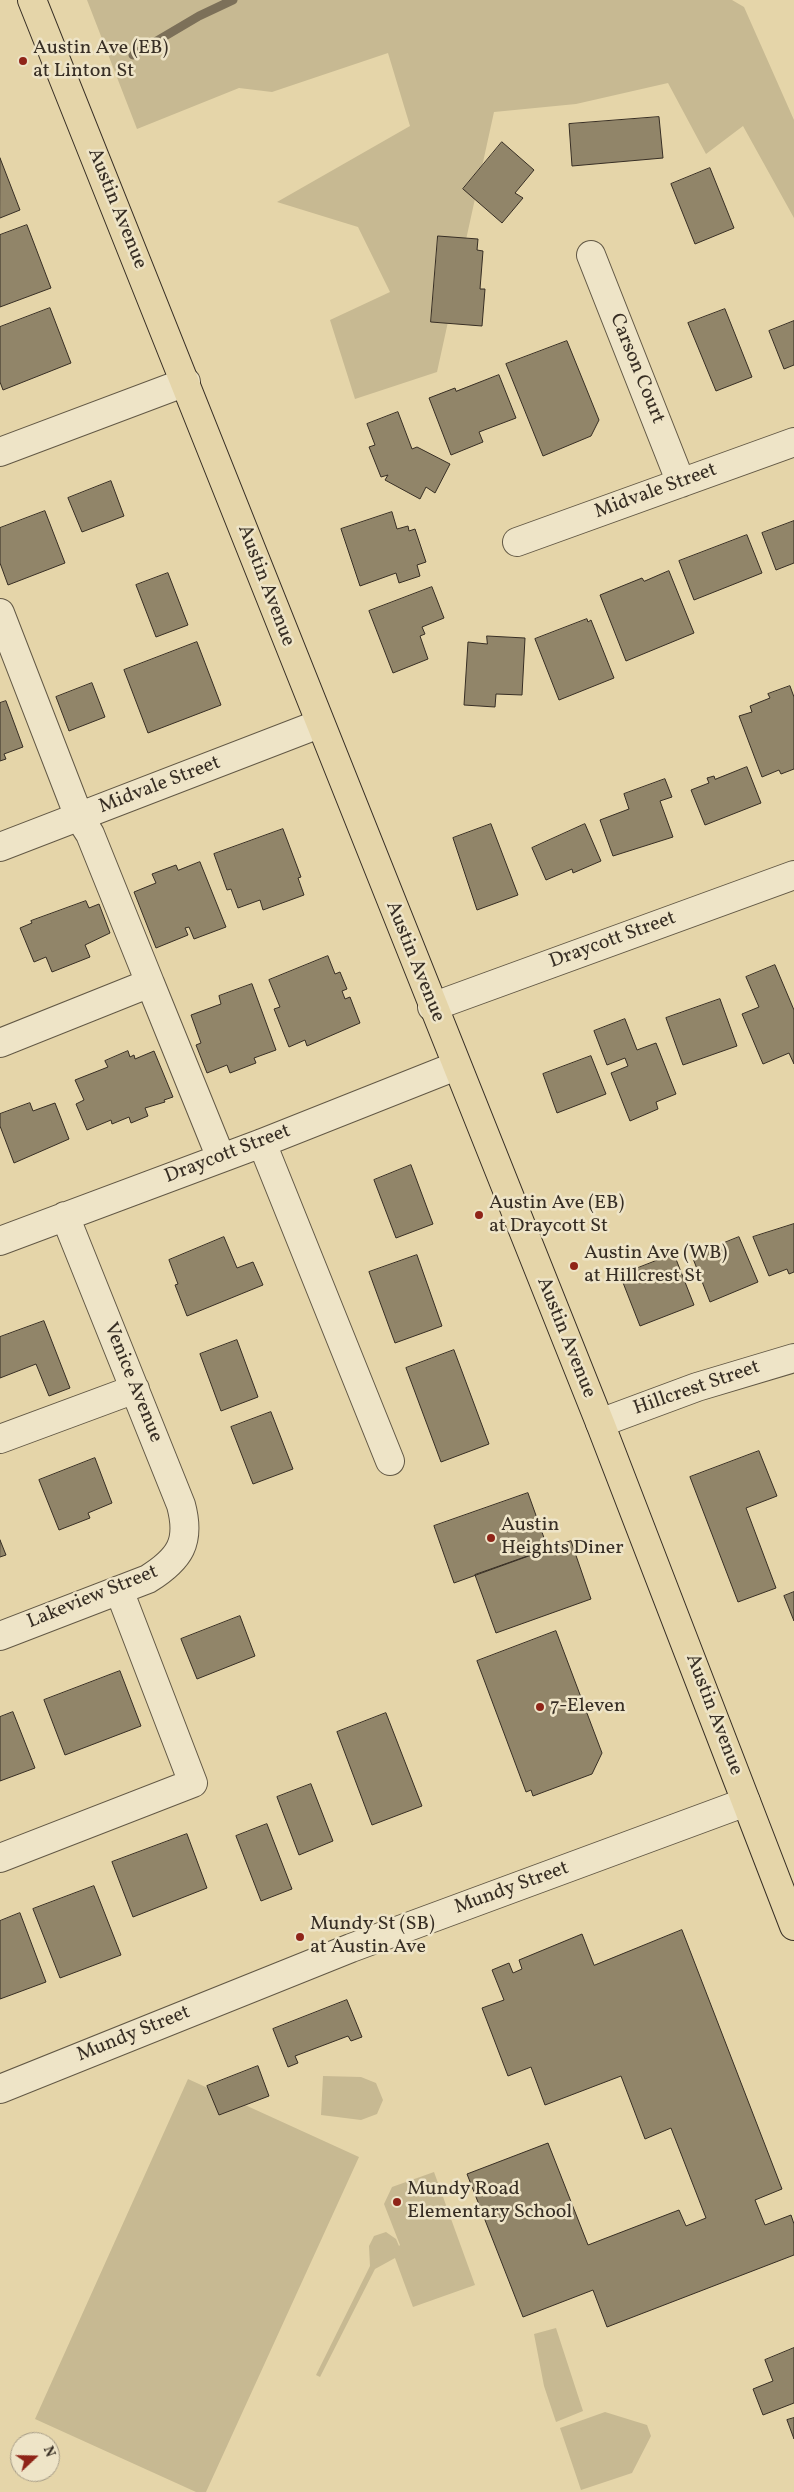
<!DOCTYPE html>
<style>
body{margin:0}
#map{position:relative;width:794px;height:2492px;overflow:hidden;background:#e5d5a9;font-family:Vollkorn,serif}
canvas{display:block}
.north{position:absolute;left:10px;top:2432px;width:50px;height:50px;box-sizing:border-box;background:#eee4c7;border:1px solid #a59b86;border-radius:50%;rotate:69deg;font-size:14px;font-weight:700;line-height:20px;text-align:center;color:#372e24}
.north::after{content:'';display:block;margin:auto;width:18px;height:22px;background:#8f2418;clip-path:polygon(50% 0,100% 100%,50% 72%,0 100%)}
</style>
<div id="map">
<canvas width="794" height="2492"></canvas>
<div class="north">N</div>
</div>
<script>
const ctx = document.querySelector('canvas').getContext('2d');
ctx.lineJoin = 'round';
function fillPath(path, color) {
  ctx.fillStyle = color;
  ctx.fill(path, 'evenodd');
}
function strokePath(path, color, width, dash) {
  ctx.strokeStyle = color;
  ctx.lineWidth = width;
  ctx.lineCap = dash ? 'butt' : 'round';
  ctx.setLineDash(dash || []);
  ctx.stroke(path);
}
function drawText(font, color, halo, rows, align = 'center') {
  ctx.font = font + ' Vollkorn,serif';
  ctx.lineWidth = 5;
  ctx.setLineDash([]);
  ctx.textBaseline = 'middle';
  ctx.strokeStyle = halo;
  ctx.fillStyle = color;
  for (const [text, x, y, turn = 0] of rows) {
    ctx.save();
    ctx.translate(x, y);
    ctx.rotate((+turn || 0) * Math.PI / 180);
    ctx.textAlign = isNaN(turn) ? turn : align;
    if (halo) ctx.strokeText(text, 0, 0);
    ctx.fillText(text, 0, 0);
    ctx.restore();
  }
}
fillPath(new Path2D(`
 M 87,0 L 732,0 L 744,7 L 794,120 L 794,218 L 743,126 L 706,154 L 668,83 L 576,104 L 494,112 L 437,372 L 355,399 L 330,320 L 390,292 L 358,227 L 277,202 L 410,126 L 388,53 L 272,92 L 239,88 L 137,129 Z
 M 323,2076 L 361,2077 L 376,2083 L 383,2100 L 377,2114 L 361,2120 L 321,2115 Z
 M 188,2079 L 359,2157 L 206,2492 L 196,2492 L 35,2419 Z
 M 434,2172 L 475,2285 L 413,2307 L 395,2258 L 375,2269 L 320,2377 L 316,2375 L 370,2266 L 369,2246 L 374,2236 L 386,2232 L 396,2239 L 399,2246 L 400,2245 L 384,2204 L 392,2187 Z
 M 556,2328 L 583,2411 L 556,2422 L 544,2386 L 534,2334 Z
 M 605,2412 L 647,2425 L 651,2436 L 632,2473 L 581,2490 L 560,2428 Z`), '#c7b992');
strokePath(new Path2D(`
 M 133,55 L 199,16 L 233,0`), '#7c7059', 9);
const building = new Path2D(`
 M 659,117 L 663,158 L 572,166 L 569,124 Z
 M 502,142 L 534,170 L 515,193 L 523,198 L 502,223 L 463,189 Z
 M 0,158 L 20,210 L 0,218 Z
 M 710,168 L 734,228 L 695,244 L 671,184 Z
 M 27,225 L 51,288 L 0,307 L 0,235 Z
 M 438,236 L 478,239 L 477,250 L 483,251 L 480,289 L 485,289 L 482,326 L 431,322 Z
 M 50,308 L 71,363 L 3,390 L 0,382 L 0,327 Z
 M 725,309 L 752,377 L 716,391 L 688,323 Z
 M 794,321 L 794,365 L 784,369 L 769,331 Z
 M 567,341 L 599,420 L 591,436 L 543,456 L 506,364 Z
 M 499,375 L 516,418 L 479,432 L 483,442 L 451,455 L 429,398 L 455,388 L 456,391 Z
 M 398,412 L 412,449 L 417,447 L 450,464 L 435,493 L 426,487 L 420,499 L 385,480 L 388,475 L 381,477 L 369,447 L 375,445 L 367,424 Z
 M 111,481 L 124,516 L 82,532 L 68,498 Z
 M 45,511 L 65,563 L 8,585 L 0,563 L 0,528 Z
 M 392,512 L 397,529 L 408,526 L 409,531 L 415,529 L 426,562 L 417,565 L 420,576 L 399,583 L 396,573 L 360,586 L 341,529 Z
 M 794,521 L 794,563 L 776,570 L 762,533 Z
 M 747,535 L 762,573 L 694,600 L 679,561 Z
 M 669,571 L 694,633 L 626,661 L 600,595 L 642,578 L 644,581 Z
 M 168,573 L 188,625 L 156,637 L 136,585 Z
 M 432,587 L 444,618 L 422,627 L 425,634 L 420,636 L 428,659 L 393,673 L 369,611 Z
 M 587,619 L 588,622 L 591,620 L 614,678 L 559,700 L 535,639 Z
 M 487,636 L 525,638 L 522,695 L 496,694 L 495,707 L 464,705 L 468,642 L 487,644 Z
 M 197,642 L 221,705 L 148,733 L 124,670 Z
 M 92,683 L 105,717 L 69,731 L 56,697 Z
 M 790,686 L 794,697 L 794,769 L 781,774 L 779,770 L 762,777 L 739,716 L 752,712 L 750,706 L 770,698 L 768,694 Z
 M 6,701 L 23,747 L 4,754 L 6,759 L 0,761 L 0,703 Z
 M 747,767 L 761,803 L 705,825 L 691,790 L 709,783 L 707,778 L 714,776 L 715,779 Z
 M 665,779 L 672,797 L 660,801 L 673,837 L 613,856 L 600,820 L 629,809 L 624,794 Z
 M 491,824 L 518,895 L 477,910 L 453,838 Z
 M 585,824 L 601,861 L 573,873 L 572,869 L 546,880 L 532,848 Z
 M 283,829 L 301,877 L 298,878 L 304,895 L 263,910 L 260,900 L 238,908 L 231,889 L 227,890 L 214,854 Z
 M 200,862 L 226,927 L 194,939 L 189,927 L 185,928 L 188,935 L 156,948 L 134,892 L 156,883 L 152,874 L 176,865 L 178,870 Z
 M 86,901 L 89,908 L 99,904 L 110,933 L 85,945 L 90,957 L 52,972 L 46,957 L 34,962 L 20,928 L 32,923 L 31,921 Z
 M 328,956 L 335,974 L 340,972 L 347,989 L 342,991 L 345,999 L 350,997 L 360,1023 L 307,1046 L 305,1040 L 289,1047 L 274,1009 L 280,1007 L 269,980 Z
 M 775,965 L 794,1010 L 794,1064 L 789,1053 L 763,1064 L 742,1014 L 759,1007 L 746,977 Z
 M 252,984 L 276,1050 L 254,1058 L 256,1063 L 230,1073 L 227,1065 L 207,1073 L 196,1045 L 201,1043 L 191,1015 L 221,1004 L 219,996 Z
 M 720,999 L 737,1046 L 683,1065 L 666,1018 Z
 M 625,1019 L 637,1050 L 656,1043 L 676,1094 L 656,1102 L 658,1109 L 630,1121 L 611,1073 L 628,1066 L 625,1058 L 607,1065 L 594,1031 Z
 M 128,1051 L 130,1057 L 134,1055 L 135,1059 L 154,1051 L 173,1097 L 164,1100 L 165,1102 L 145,1108 L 148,1116 L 131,1123 L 129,1117 L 112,1124 L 111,1120 L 87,1130 L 76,1104 L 84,1100 L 75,1080 L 108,1067 L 105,1061 Z
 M 591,1056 L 606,1094 L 557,1113 L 543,1074 Z
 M 30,1103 L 33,1111 L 55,1103 L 69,1139 L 14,1163 L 0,1126 L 0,1114 Z
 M 411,1165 L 433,1224 L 396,1238 L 374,1180 Z
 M 794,1224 L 794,1272 L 789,1274 L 787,1269 L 769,1276 L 753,1237 Z
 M 224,1237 L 237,1268 L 253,1262 L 263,1285 L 187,1316 L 175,1285 L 178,1284 L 169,1260 Z
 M 739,1237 L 758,1282 L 710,1302 L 692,1256 Z
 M 674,1254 L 694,1305 L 640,1326 L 620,1275 Z
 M 417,1255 L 442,1326 L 395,1343 L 369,1272 Z
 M 44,1321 L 70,1388 L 49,1396 L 36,1364 L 0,1378 L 0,1337 Z
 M 237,1340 L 258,1397 L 221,1411 L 200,1354 Z
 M 454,1350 L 489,1444 L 441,1462 L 406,1368 Z
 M 271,1412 L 293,1469 L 253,1484 L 231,1427 Z
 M 759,1451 L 777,1496 L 746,1508 L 776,1588 L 738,1602 L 690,1477 Z
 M 95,1458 L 112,1503 L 88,1513 L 90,1518 L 59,1530 L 39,1480 Z
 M 528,1493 L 548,1549 L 454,1583 L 434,1526 Z
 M 0,1540 L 6,1555 L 0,1557 Z
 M 571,1541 L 591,1599 L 496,1633 L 475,1575 Z
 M 794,1592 L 794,1621 L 784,1596 Z
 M 240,1616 L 255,1656 L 197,1679 L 181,1639 Z
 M 556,1631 L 602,1753 L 592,1774 L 533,1796 L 531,1790 L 526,1792 L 477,1661 Z
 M 120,1671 L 141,1726 L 65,1755 L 44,1700 Z
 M 13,1712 L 35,1768 L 0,1781 L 0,1717 Z
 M 386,1713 L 422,1806 L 372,1825 L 337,1732 Z
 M 311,1784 L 333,1841 L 299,1855 L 277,1797 Z
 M 267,1824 L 292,1889 L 261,1901 L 236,1836 Z
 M 187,1834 L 207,1888 L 133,1917 L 112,1862 Z
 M 94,1886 L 121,1955 L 60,1978 L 33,1909 Z
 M 20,1913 L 46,1982 L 0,1999 L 0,1921 Z
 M 682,1930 L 782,2189 L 755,2200 L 765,2225 L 791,2215 L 794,2224 L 794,2255 L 607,2327 L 593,2290 L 523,2317 L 467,2174 L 548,2143 L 588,2245 L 679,2210 L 686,2226 L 706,2218 L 671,2128 L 645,2139 L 621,2076 L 545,2105 L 531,2067 L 508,2076 L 482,2008 L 504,2000 L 492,1970 L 509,1963 L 513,1973 L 522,1969 L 519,1960 L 582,1934 L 594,1965 Z
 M 347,2000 L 362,2037 L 351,2041 L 348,2036 L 295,2056 L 298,2063 L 288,2067 L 273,2029 Z
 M 258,2066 L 269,2096 L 219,2115 L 207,2086 Z
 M 794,2348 L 794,2403 L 763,2415 L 753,2389 L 773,2381 L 765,2360 Z
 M 794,2418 L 794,2439 L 787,2420 Z`);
fillPath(building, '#918569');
strokePath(building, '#372e24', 1);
const minor = new Path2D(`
 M 591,255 L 681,483
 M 0,452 L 186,382
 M 517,542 L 794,442
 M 0,613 L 79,817 L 90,834 L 150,983
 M 0,847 L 319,724
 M 432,1007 L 794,875
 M 0,1043 L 150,983 L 221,1158
 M 262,1143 L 390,1461
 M 0,1241 L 262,1143 L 456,1066
 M 600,1423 L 697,1387 L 794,1358
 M 0,1439 L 135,1389
 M 0,1636 L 148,1579 C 180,1559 191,1542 181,1505 L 65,1216
 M 0,1858 L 193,1783 L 119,1590
 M 0,2089 L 351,1948 L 746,1802`);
const major = new Path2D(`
 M 32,0 L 600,1423 L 794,1926`);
strokePath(minor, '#625845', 30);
strokePath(major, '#372e24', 30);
strokePath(minor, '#eee4c7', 28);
strokePath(major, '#e5d5a9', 28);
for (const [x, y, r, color] of [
 [23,61,5,"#8f2418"],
 [479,1215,5,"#8f2418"],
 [574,1266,5,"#8f2418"],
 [491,1538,5,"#8f2418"],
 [540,1707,5,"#8f2418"],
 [300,1937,5,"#8f2418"],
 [397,2202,5,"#8f2418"]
]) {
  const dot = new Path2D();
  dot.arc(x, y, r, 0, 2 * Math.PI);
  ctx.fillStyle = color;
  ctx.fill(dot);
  strokePath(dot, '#eee4c7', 2);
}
drawText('20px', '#372e24', '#eee4c7', [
 ["Austin Ave (EB)",33,49],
 ["at Linton St",33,72],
 ["Austin Ave (EB)",489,1204],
 ["at Draycott St",489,1227],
 ["Austin Ave (WB)",584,1254],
 ["at Hillcrest St",584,1277],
 ["Austin",501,1526],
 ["Heights Diner",501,1549],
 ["7-Eleven",550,1707],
 ["Mundy St (SB)",310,1925],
 ["at Austin Ave",310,1948],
 ["Mundy Road",407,2190],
 ["Elementary School",407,2213]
], 'left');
drawText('20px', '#372e24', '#eee4c7', [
 ["Austin Avenue",116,209,68],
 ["Carson Court",636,369,68],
 ["Midvale Street",656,492,-20],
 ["Austin Avenue",265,586,69],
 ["Midvale Street",160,786,-21],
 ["Draycott Street",613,941,-20],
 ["Austin Avenue",414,962,68],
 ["Draycott Street",228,1155,-21],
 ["Austin Avenue",565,1338,68],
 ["Venice Avenue",132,1383,68],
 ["Hillcrest Street",697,1389,-19],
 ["Lakeview Street",93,1598,-22],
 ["Austin Avenue",713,1715,69],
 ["Mundy Street",512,1889,-20],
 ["Mundy Street",134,2035,-22]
]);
</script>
